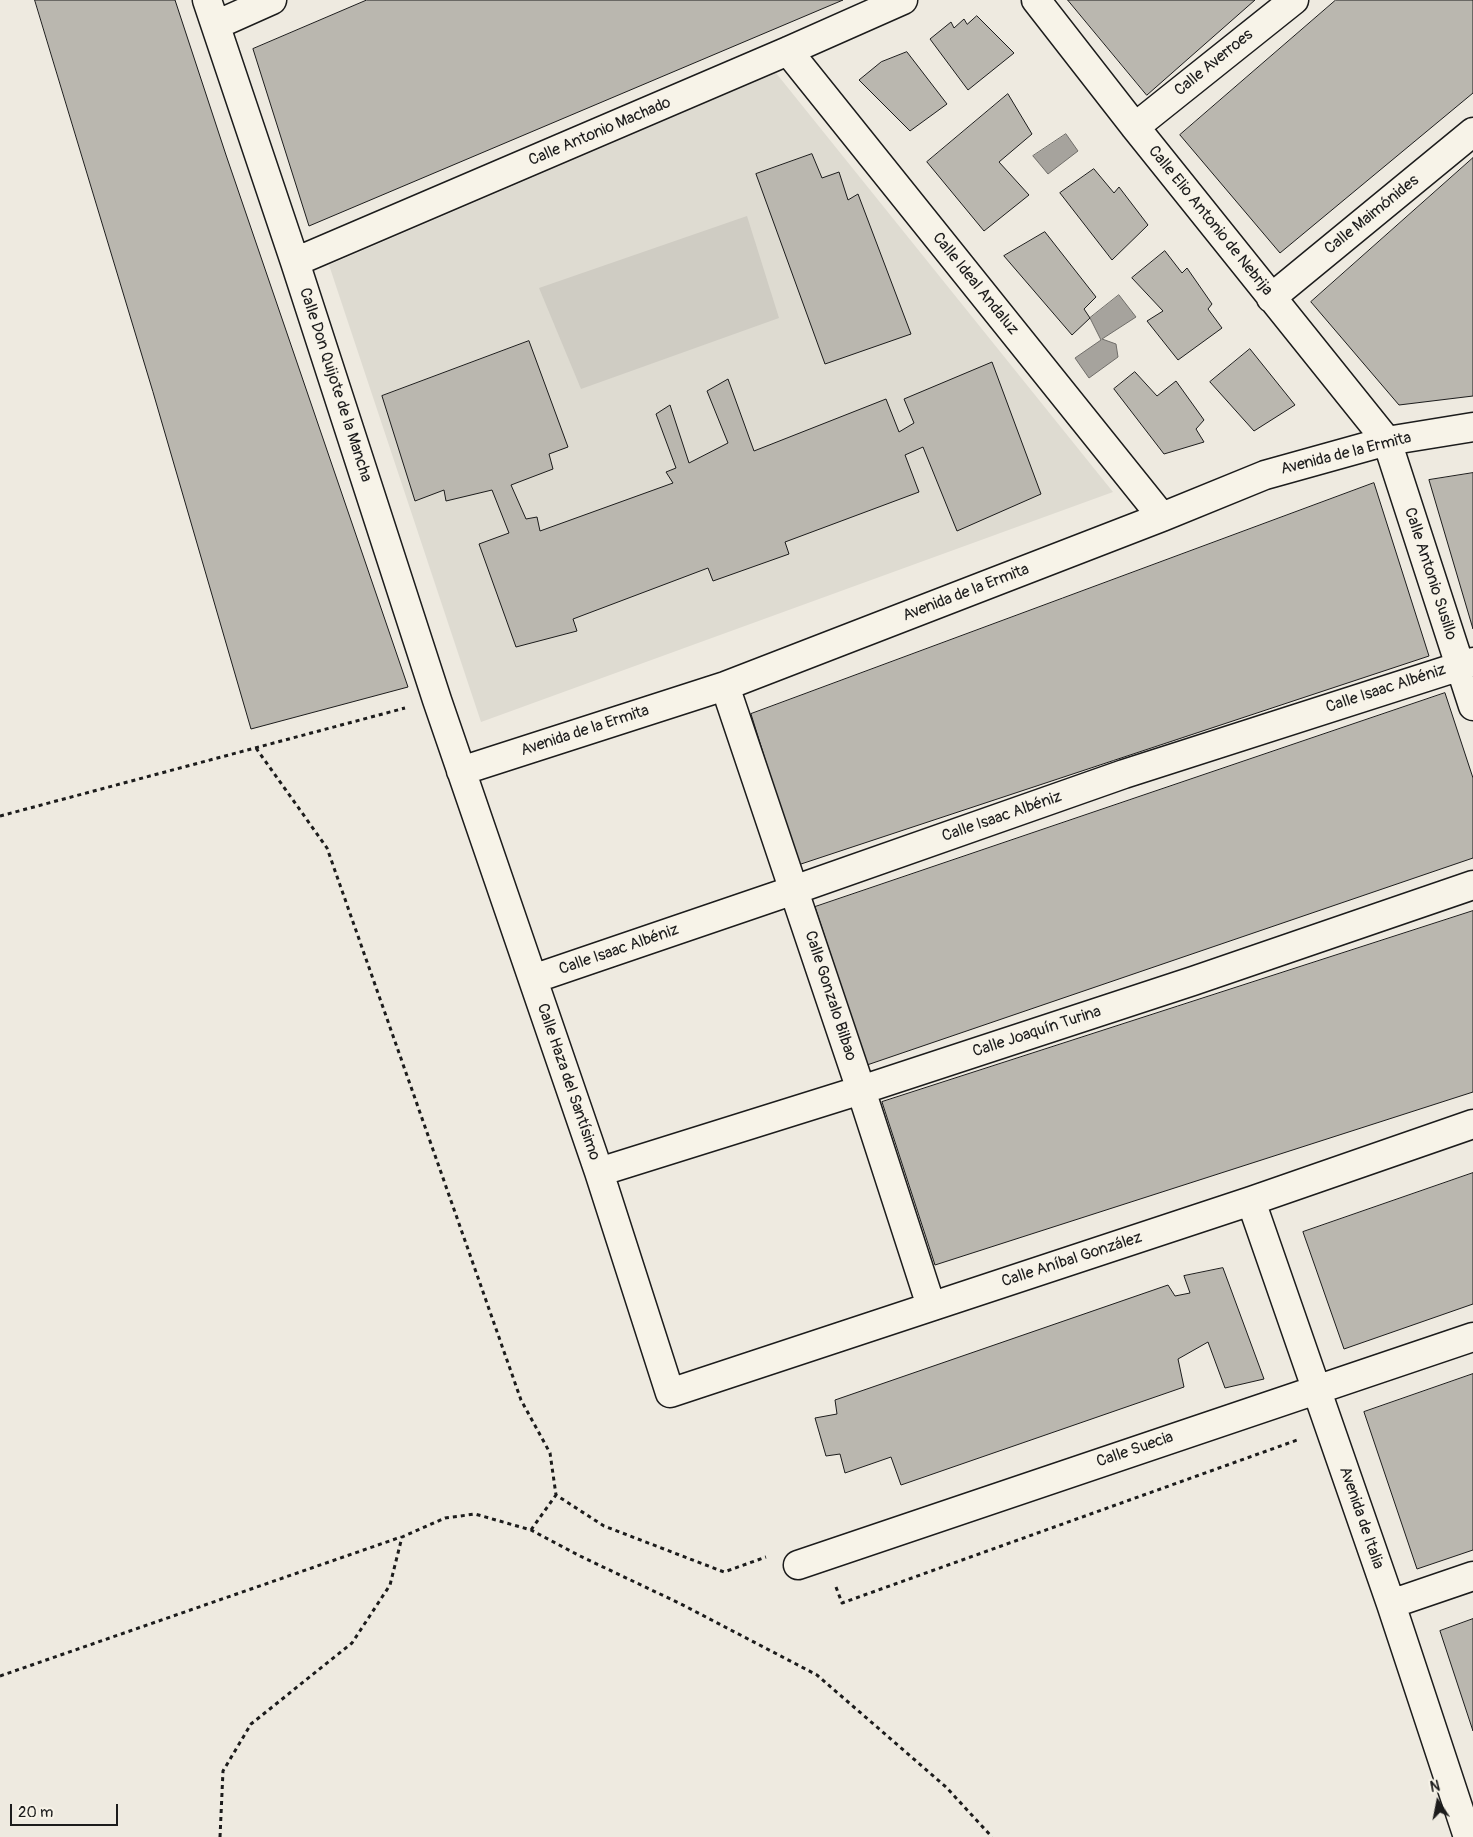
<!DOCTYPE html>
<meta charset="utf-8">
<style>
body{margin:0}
#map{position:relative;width:1473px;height:1837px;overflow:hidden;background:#eeeae0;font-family:Pangolin,sans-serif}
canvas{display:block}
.north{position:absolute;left:1413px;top:1777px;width:50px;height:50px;-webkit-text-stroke:4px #f7f3e8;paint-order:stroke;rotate:349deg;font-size:14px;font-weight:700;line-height:20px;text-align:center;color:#1c1c1c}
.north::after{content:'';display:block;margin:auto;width:18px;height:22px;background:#1c1c1c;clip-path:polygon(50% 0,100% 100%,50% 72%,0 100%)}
.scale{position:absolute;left:10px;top:1804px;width:108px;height:22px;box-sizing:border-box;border:2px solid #1c1c1c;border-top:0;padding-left:6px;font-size:15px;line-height:18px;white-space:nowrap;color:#1c1c1c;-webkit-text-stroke:4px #f7f3e8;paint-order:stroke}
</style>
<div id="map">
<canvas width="1473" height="1837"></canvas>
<div class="north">N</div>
<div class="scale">20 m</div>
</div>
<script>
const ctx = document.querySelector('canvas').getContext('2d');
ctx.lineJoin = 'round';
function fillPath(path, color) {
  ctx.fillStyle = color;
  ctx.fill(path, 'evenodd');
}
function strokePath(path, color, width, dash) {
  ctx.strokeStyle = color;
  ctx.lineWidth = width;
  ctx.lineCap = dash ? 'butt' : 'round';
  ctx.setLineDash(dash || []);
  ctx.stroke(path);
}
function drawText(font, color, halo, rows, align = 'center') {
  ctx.font = font + ' Pangolin,sans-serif';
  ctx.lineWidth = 5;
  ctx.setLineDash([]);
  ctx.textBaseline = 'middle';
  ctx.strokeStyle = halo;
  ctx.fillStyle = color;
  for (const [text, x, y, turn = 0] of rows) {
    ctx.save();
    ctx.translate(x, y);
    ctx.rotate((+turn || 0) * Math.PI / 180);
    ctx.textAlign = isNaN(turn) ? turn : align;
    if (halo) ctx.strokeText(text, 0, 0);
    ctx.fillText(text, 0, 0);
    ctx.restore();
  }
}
fillPath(new Path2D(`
 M 776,73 L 1113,492 L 481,722 L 329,265 Z`), '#dedbd1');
fillPath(new Path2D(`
 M 747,216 L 779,318 L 581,389 L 539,288 Z`), '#cfccc3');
const water = new Path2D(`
 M 1066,134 L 1078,151 L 1048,174 L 1033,156 Z
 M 1119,295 L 1136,317 L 1102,339 L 1116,344 L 1118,357 L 1089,378 L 1075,358 L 1101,340 L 1090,318 Z`);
fillPath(water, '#a6a39d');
strokePath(water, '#6f6d69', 1);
const building = new Path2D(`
 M 35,0 L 175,0 L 226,155 L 408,687 L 251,729 L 153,392 Z
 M 367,0 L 843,0 L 309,226 L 253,49 Z
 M 1068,0 L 1255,0 L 1147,95 Z
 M 1336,0 L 1473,0 L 1473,93 L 1280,253 L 1180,135 Z
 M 977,16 L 1014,53 L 968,90 L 930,39 L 951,22 L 954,28 L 964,19 L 967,24 Z
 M 907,52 L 947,104 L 910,131 L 859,80 L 881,62 Z
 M 1008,94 L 1032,134 L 999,162 L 1029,195 L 984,231 L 927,162 Z
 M 812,154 L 822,178 L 839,172 L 848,200 L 858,194 L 911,334 L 825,364 L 756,174 Z
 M 1473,158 L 1473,396 L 1399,405 L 1311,302 Z
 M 1094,169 L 1114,193 L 1119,187 L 1148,225 L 1112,260 L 1060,193 Z
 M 1045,232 L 1096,297 L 1084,309 L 1090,318 L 1072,335 L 1004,256 Z
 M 1165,251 L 1182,273 L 1187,268 L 1212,304 L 1208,309 L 1222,328 L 1178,360 L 1147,321 L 1163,311 L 1132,278 Z
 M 529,341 L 568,447 L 549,454 L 553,469 L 511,485 L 526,519 L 537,517 L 540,531 L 673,483 L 666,472 L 676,468 L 656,414 L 670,405 L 689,463 L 728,443 L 707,391 L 728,379 L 754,451 L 886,399 L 899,432 L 914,423 L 904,399 L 992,362 L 1041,494 L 957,531 L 923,447 L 905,455 L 919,492 L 785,542 L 789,554 L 713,581 L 708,568 L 573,619 L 577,631 L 516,647 L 479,544 L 509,533 L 492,490 L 446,501 L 444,490 L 415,501 L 382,396 Z
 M 1250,349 L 1295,405 L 1254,431 L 1210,382 Z
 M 1135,372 L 1157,396 L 1176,381 L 1204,420 L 1196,429 L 1204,442 L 1164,454 L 1114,389 Z
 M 1473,473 L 1473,629 L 1429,480 Z
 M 1374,483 L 1429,656 L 798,865 L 751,714 Z
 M 1445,693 L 1473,778 L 1473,858 L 867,1065 L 815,907 Z
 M 1473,911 L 1473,1092 L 935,1265 L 882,1102 Z
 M 1473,1173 L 1473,1304 L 1344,1349 L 1303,1232 Z
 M 1223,1268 L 1264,1379 L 1225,1388 L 1208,1342 L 1178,1359 L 1184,1387 L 901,1485 L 891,1457 L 845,1473 L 840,1454 L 826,1456 L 815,1418 L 837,1414 L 835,1400 L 1168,1285 L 1175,1296 L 1190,1293 L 1184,1276 Z
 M 1473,1374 L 1473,1550 L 1417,1569 L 1364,1412 Z
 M 1473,1619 L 1473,1731 L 1440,1631 Z`);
fillPath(building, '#bab7af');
strokePath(building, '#1c1c1c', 1);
const street = new Path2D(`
 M 207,0 L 295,262 L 437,700 L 599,1172 L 670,1393 L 1251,1201 L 1473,1124
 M 1036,0 L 1135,127 L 1387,441 L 1473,706
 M 216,25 L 272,0
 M 788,51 L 1162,517
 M 1135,127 L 1294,0
 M 295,262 L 788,51 L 903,0
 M 1271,298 L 1473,132
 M 725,686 L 861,1090 L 931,1306
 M 461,771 L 725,686 L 1162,517 L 1265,475 L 1387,441 L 1473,427
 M 533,979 L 794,890 L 1124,774 L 1473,662
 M 599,1172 L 861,1090 L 1193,981 L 1473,885
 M 1251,1201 L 1391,1604 L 1468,1837
 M 798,1565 L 1473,1337
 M 1391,1604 L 1473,1576`);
strokePath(street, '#1c1c1c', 31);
strokePath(new Path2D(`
 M 256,748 L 327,848 L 521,1400 L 550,1453 L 556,1495 L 604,1526 L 724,1572 L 766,1557
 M 0,816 L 405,708
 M 531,1530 L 556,1495
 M 836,1587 L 842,1603 L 1300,1439
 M 0,1676 L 401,1537
 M 220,1837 L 223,1771 L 251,1724 L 352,1643 L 390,1585 L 402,1537 L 445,1518 L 475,1514 L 531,1530 L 580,1556 L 681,1604 L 817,1675 L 946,1787 L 992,1837`), '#1c1c1c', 3, [4, 4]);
strokePath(street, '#f7f3e8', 28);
drawText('16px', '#1c1c1c', '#f7f3e8', [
 ["Calle Averroes",1214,63,-39],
 ["Calle Antonio Machado",600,132,-23],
 ["Calle Maimónides",1372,215,-39],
 ["Calle Elio Antonio de Nebrija",1210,221,51],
 ["Calle Ideal Andaluz",975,284,51],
 ["Calle Don Quijote de la Mancha",335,385,72],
 ["Avenida de la Ermita",1346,454,-14],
 ["Calle Antonio Susillo",1430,574,72],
 ["Avenida de la Ermita",966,593,-21],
 ["Calle Isaac Albéniz",1386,689,-18],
 ["Avenida de la Ermita",585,731,-18],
 ["Calle Isaac Albéniz",1002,817,-19],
 ["Calle Isaac Albéniz",619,950,-19],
 ["Calle Gonzalo Bilbao",830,996,72],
 ["Calle Joaquín Turina",1037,1032,-18],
 ["Calle Haza del Santísimo",568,1082,71],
 ["Calle Aníbal González",1072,1260,-18],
 ["Calle Suecia",1135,1450,-19],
 ["Avenida de Italia",1361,1518,71]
]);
</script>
